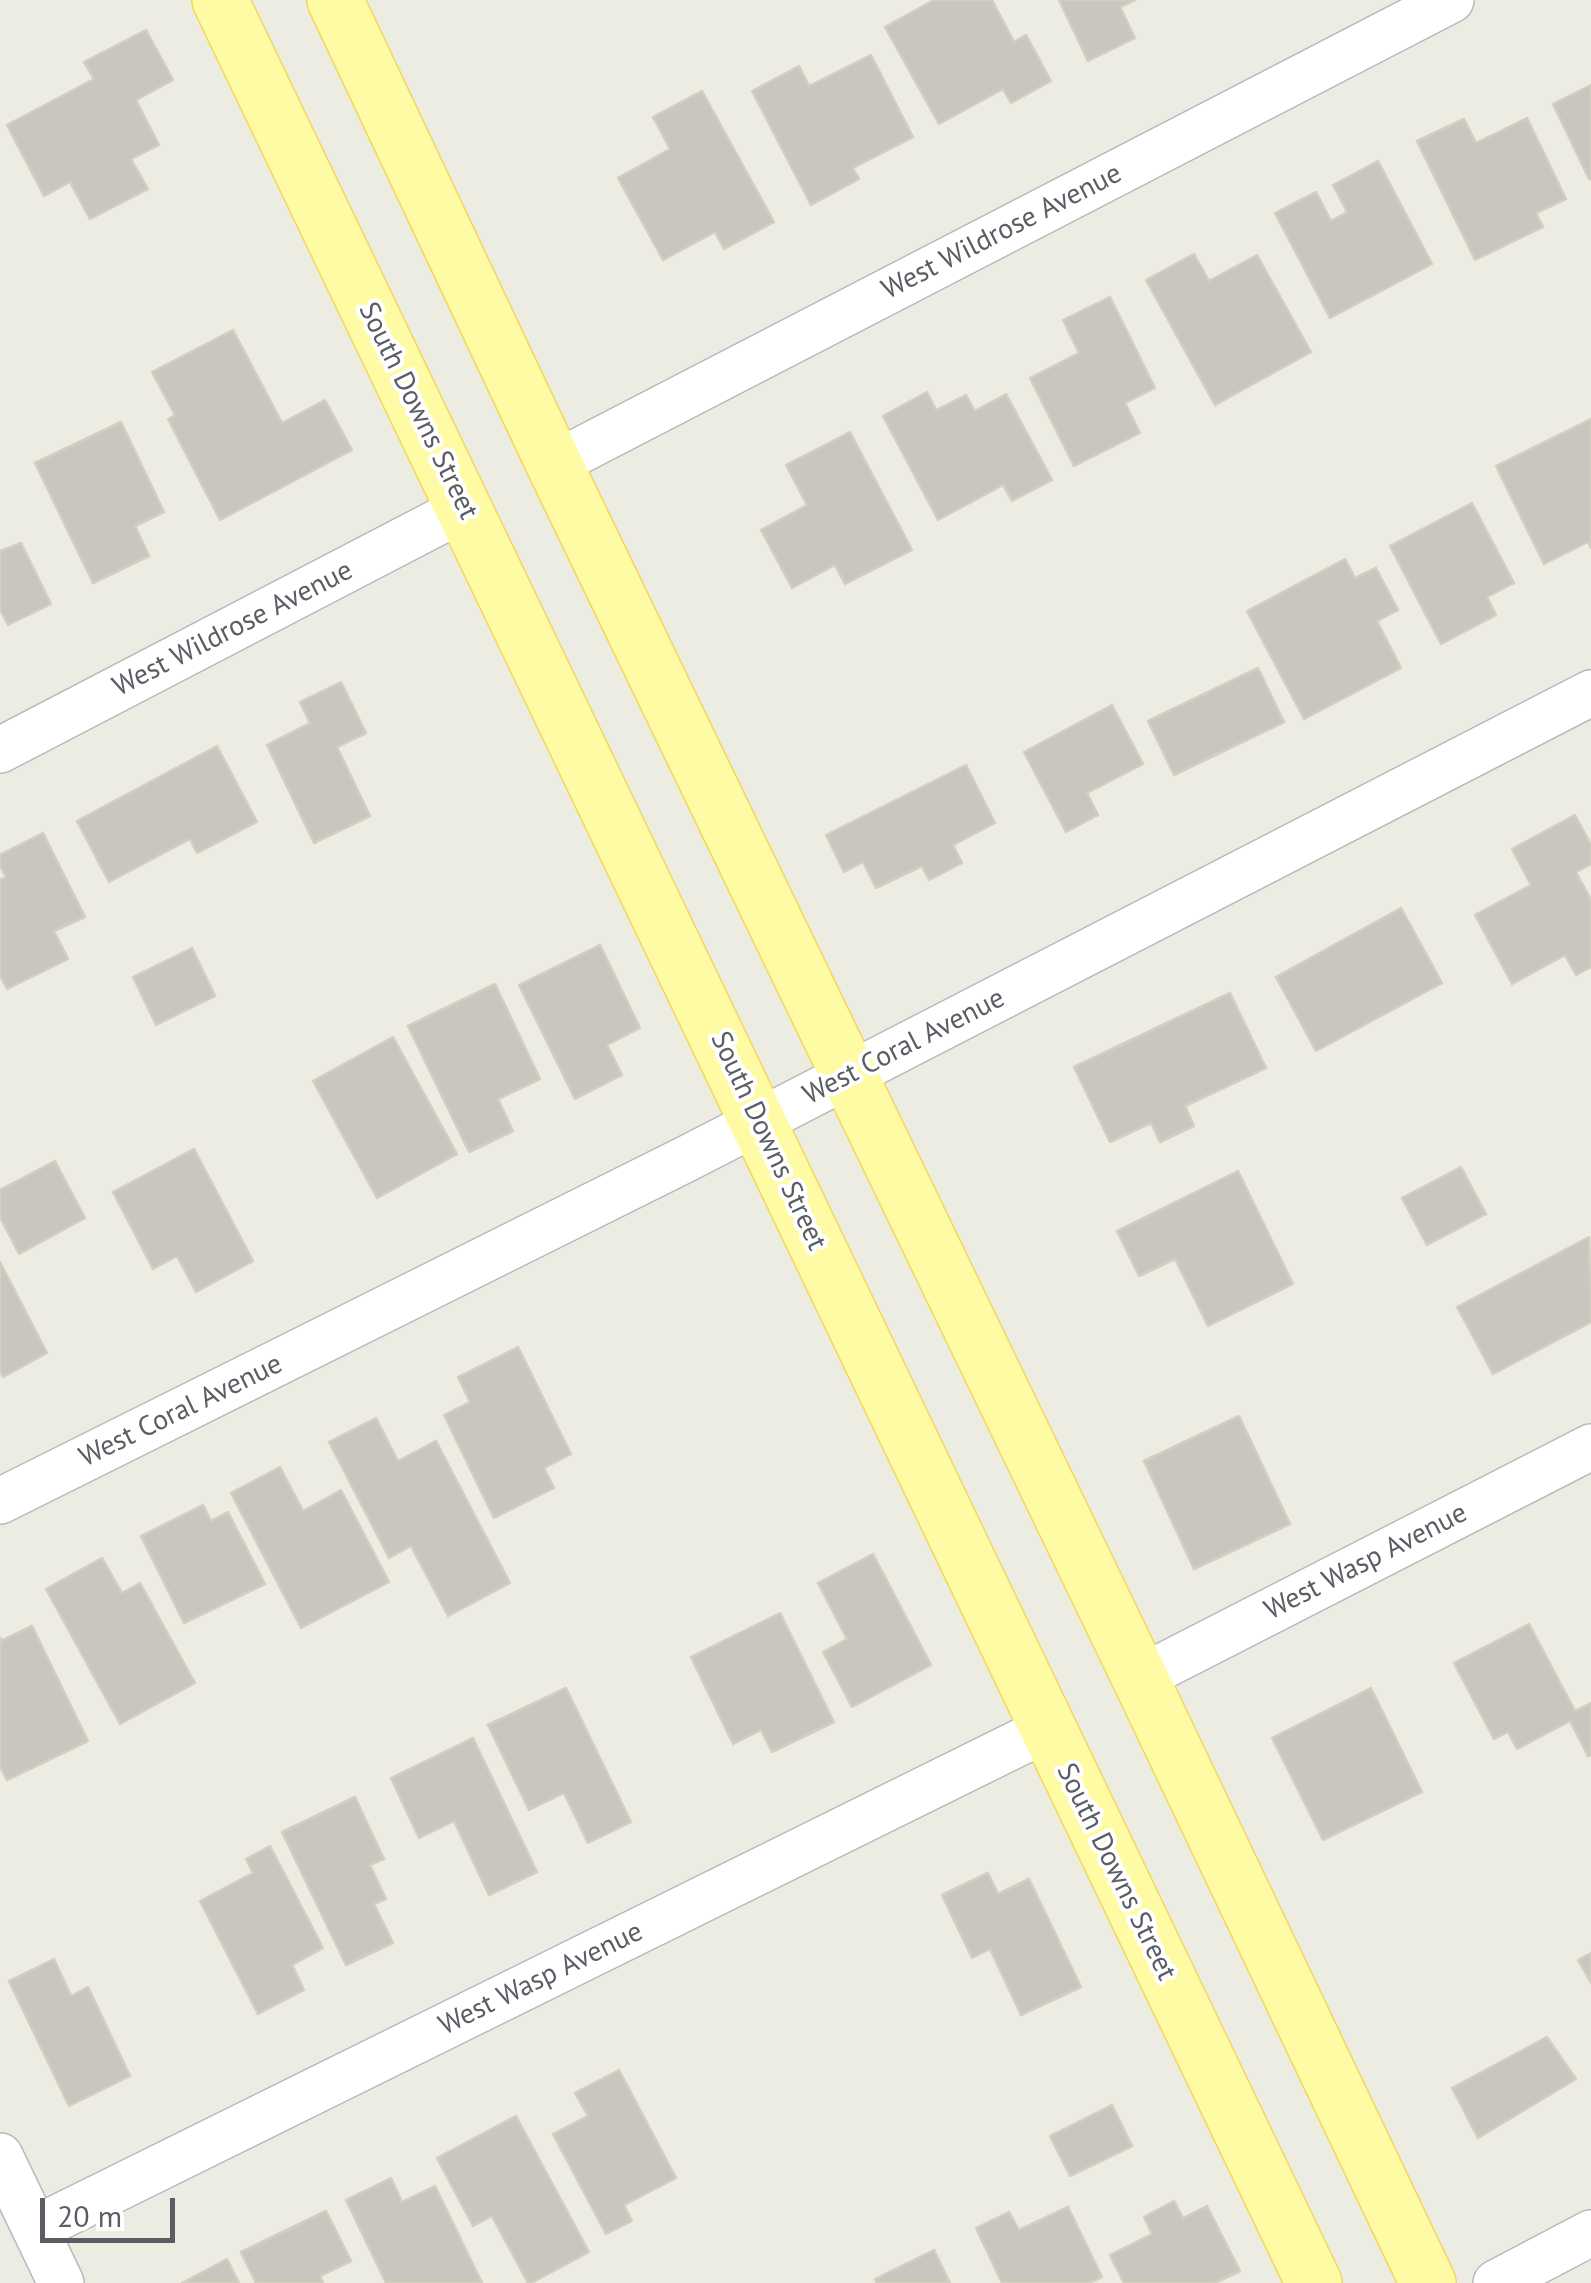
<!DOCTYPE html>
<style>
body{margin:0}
#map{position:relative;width:1591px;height:2283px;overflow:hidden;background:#edece2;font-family:"PT Sans",sans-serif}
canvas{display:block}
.scale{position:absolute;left:40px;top:2198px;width:135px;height:45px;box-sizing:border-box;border:5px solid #5a5d63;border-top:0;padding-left:12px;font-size:30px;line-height:35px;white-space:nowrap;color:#5a5d63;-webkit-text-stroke:8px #fff;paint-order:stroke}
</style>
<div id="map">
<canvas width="1591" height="2283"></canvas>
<div class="scale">20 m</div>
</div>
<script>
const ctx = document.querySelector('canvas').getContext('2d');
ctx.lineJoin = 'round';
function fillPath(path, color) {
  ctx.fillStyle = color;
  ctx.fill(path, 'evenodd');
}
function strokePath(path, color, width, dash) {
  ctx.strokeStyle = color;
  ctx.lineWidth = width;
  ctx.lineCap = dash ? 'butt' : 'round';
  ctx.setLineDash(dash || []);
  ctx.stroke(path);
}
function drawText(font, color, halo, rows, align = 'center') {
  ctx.font = font + ' "PT Sans",sans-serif';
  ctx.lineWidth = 8;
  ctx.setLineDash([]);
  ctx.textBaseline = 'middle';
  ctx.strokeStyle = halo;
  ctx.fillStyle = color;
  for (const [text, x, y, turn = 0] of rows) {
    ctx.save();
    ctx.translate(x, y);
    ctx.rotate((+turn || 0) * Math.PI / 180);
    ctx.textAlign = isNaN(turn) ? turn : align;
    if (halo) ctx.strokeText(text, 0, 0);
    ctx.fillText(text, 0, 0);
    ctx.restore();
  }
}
const building = new Path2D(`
 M 934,0 L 992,0 L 1014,42 L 1026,35 L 1051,81 L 1011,103 L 1003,89 L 939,124 L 885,27 Z
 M 1059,0 L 1135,0 L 1120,7 L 1135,38 L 1088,61 Z
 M 146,30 L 173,80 L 136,100 L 159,145 L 131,159 L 148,189 L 90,219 L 70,182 L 44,196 L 7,125 L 94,79 L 84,62 Z
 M 871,55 L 913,137 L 853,168 L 859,179 L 811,205 L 752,91 L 799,66 L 809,86 Z
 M 1591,85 L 1591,179 L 1589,179 L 1553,104 Z
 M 702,91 L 774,222 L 724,249 L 715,232 L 663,260 L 618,178 L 670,149 L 653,117 Z
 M 1527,118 L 1566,199 L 1536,213 L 1543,227 L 1475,260 L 1417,141 L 1464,119 L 1476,143 Z
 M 1378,161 L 1432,264 L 1330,318 L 1275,213 L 1316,192 L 1331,221 L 1347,212 L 1333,185 Z
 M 1194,254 L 1209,281 L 1257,255 L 1311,352 L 1215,405 L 1146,280 Z
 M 1110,297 L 1155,388 L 1125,403 L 1140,433 L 1074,466 L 1030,378 L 1079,353 L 1063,320 Z
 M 233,330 L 282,423 L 325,400 L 352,450 L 220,520 L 168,419 L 175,415 L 152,372 Z
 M 927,392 L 936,410 L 966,395 L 975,411 L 1006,394 L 1052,480 L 1012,501 L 1003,485 L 938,520 L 883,416 Z
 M 1591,419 L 1591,548 L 1588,542 L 1544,564 L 1496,466 Z
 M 121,422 L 164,512 L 135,526 L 149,556 L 93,583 L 35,463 Z
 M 850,432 L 912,550 L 845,584 L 835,565 L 792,588 L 761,530 L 807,505 L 786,465 Z
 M 1472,503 L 1514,583 L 1487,597 L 1496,615 L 1441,644 L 1390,546 Z
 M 21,543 L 51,604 L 8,625 L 0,609 L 0,551 Z
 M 1345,559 L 1355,578 L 1376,568 L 1398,610 L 1377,621 L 1401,668 L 1304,719 L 1247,611 Z
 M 1258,668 L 1284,722 L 1174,775 L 1148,721 Z
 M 341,682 L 366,733 L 337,747 L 370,816 L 314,843 L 267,745 L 310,723 L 300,702 Z
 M 1112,705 L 1143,764 L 1087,793 L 1098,815 L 1066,832 L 1024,752 Z
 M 217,746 L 257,822 L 197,853 L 190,839 L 109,882 L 77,821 Z
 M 966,765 L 995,823 L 953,845 L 962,863 L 929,880 L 922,866 L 876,888 L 863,862 L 844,872 L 826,835 Z
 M 1575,815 L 1591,845 L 1591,864 L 1576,872 L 1591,900 L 1591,967 L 1576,975 L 1565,955 L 1512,984 L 1475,915 L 1531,885 L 1512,849 Z
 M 43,833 L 85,917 L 54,931 L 68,959 L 7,989 L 0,975 L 0,880 L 6,877 L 0,865 L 0,855 Z
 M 1401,908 L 1442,983 L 1316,1051 L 1276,977 Z
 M 600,945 L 640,1028 L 607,1045 L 622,1075 L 575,1099 L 519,985 Z
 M 192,948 L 215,996 L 156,1025 L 133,977 Z
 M 495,984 L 540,1079 L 498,1099 L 513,1131 L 469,1152 L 408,1026 Z
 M 1230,993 L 1266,1068 L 1185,1106 L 1194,1126 L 1160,1142 L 1151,1123 L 1110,1142 L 1074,1067 Z
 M 393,1037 L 457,1154 L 377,1198 L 313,1081 Z
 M 194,1149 L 253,1261 L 196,1292 L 177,1256 L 153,1269 L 113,1192 Z
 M 55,1161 L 85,1218 L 19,1254 L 0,1217 L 0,1190 Z
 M 1461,1167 L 1486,1214 L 1427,1245 L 1402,1198 Z
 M 1238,1171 L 1293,1284 L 1208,1326 L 1175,1259 L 1139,1276 L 1117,1231 Z
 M 1589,1237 L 1591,1322 L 1493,1374 L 1457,1307 Z
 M 0,1262 L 47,1353 L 3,1377 L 0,1371 Z
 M 518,1347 L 571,1454 L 544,1468 L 554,1488 L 494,1518 L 444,1415 L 470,1402 L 458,1377 Z
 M 1239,1416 L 1290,1524 L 1194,1569 L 1144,1461 Z
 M 376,1418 L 398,1461 L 436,1441 L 510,1583 L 448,1616 L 411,1546 L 389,1558 L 329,1442 Z
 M 280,1467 L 303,1511 L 341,1490 L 389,1582 L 301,1628 L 231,1493 Z
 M 203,1505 L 211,1521 L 228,1512 L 265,1584 L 184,1623 L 141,1536 Z
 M 873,1554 L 931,1665 L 852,1707 L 823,1652 L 847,1639 L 818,1583 Z
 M 102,1558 L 122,1593 L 140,1583 L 195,1683 L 120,1724 L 46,1589 Z
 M 780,1613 L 834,1722 L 772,1752 L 761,1730 L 733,1744 L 691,1657 Z
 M 1529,1624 L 1575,1711 L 1591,1703 L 1591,1755 L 1588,1756 L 1570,1721 L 1517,1749 L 1508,1732 L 1494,1739 L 1454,1663 Z
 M 32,1626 L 88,1741 L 7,1780 L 0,1766 L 0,1638 L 1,1641 Z
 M 566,1688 L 631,1822 L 588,1843 L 564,1793 L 529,1810 L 488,1725 Z
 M 1371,1688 L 1422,1792 L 1323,1840 L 1272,1738 Z
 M 473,1738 L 537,1872 L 489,1895 L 454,1821 L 419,1838 L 391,1778 Z
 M 355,1797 L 384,1859 L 370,1865 L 386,1899 L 374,1904 L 393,1943 L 346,1965 L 282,1832 Z
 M 270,1846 L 323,1948 L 292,1965 L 304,1990 L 258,2014 L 200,1901 L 253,1873 L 246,1859 Z
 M 988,1873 L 998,1894 L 1029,1879 L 1081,1987 L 1021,2015 L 990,1949 L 972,1958 L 942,1895 Z
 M 1591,1953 L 1591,1983 L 1578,1960 Z
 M 54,1959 L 71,1996 L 88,1987 L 130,2076 L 69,2106 L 9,1981 Z
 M 1547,2037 L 1576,2079 L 1478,2138 L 1452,2088 Z
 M 619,2070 L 676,2178 L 624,2205 L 632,2221 L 606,2234 L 553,2134 L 588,2116 L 575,2093 Z
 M 1112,2105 L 1132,2146 L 1070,2176 L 1050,2136 Z
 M 516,2116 L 589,2252 L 531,2283 L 528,2283 L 492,2216 L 473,2226 L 437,2158 Z
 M 391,2178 L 402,2202 L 435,2186 L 482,2283 L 386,2283 L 346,2200 Z
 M 1174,2201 L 1183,2218 L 1207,2206 L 1240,2271 L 1215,2283 L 1124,2283 L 1110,2255 L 1152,2234 L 1144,2217 Z
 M 1068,2207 L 1102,2277 L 1089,2283 L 1002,2283 L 976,2228 L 1009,2212 L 1019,2230 Z
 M 326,2211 L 351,2261 L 320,2276 L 323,2283 L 256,2283 L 241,2252 Z
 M 934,2250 L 950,2283 L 877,2283 L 875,2279 Z
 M 227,2259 L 239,2283 L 182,2283 Z`);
fillPath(building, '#c8c6bf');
strokePath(building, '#d2cec0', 2.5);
const minor = new Path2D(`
 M 554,464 L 1451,0
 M 0,750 L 465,508
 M 0,1501 L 688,1158 L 1591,693
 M 1140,1678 L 1591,1447
 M 0,2156 L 61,2283
 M 35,2229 L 1047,1729
 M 1496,2283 L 1591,2233`);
const major = new Path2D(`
 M 220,0 L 1314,2283
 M 335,0 L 554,464 L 1140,1678 L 1428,2283`);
strokePath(minor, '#b7b9be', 48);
strokePath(major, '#f1d857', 58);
strokePath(minor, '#fff', 45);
strokePath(major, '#fffba5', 55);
drawText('28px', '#5a5d63', '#fff', [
 ["West Wildrose Avenue",1002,232,-27],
 ["South Downs Street",418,411,64],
 ["West Wildrose Avenue",233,629,-27],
 ["West Coral Avenue",904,1047,-27],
 ["South Downs Street",768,1141,65],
 ["West Coral Avenue",181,1411,-26],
 ["West Wasp Avenue",1366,1562,-27],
 ["South Downs Street",1116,1872,64],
 ["West Wasp Avenue",541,1979,-26]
]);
</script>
